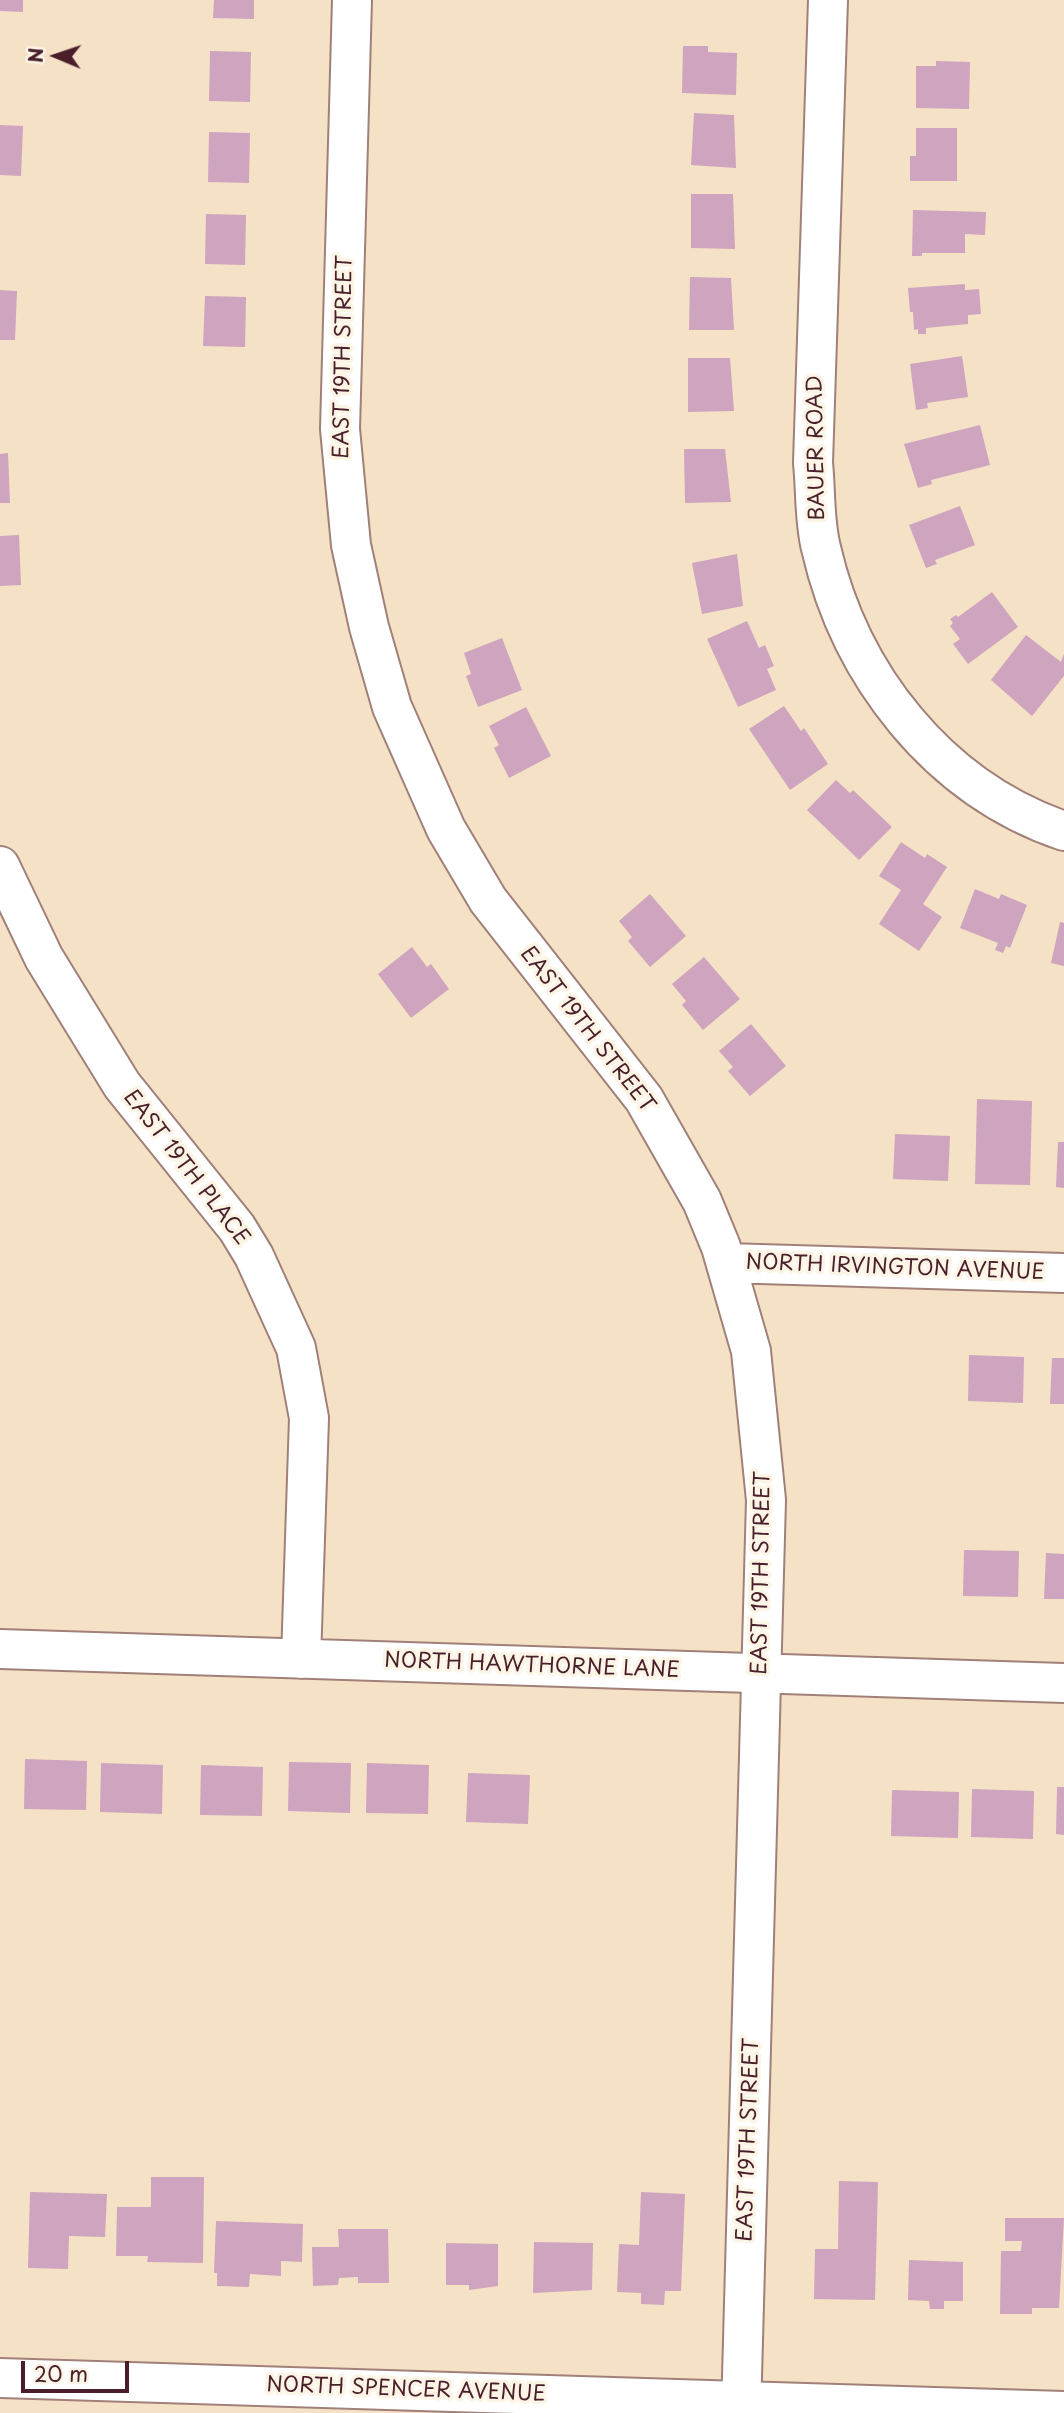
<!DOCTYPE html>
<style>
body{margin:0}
#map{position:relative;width:1064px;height:2413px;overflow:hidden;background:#f5e1c5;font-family:"Playpen Sans",sans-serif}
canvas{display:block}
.north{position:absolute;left:21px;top:21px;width:70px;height:70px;-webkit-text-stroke:5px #fcf5e5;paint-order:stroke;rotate:272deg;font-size:19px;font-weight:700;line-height:28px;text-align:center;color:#4a1f2b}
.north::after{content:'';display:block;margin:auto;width:24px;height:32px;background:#4a1f2b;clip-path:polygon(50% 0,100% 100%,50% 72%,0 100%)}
.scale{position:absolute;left:21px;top:2361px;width:108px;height:32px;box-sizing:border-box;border:4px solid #4a1f2b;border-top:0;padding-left:9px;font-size:21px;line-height:24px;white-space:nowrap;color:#4a1f2b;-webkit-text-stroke:5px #fcf5e5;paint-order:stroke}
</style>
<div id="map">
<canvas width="1064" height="2413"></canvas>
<div class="north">N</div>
<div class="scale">20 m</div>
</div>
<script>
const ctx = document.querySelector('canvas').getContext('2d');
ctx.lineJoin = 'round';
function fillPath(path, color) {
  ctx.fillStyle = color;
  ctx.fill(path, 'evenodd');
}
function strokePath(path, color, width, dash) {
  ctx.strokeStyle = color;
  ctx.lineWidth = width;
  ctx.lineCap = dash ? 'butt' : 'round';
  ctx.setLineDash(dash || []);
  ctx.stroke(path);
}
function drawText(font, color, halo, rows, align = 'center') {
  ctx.font = font + ' "Playpen Sans",sans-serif';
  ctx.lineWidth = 7;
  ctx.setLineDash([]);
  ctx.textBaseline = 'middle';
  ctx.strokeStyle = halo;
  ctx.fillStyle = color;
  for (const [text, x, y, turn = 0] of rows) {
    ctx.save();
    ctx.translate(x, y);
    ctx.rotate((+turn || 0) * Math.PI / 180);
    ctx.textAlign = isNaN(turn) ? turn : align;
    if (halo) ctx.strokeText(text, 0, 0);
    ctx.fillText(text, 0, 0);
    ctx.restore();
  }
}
fillPath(new Path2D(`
 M 0,0 L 23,0 L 23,12 L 0,11 Z
 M 214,0 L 254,0 L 254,19 L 213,18 Z
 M 683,46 L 708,46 L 708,52 L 737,53 L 736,95 L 682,93 Z
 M 210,51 L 251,52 L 250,102 L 209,101 Z
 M 936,61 L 970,62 L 969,109 L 916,108 L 916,66 L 936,66 Z
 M 694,113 L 734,115 L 736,168 L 691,165 Z
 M 0,125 L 23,126 L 21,176 L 0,175 Z
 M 916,128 L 957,128 L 957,181 L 910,181 L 910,156 L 916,156 Z
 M 209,132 L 250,133 L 249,183 L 208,182 Z
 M 691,194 L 733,194 L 735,249 L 691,248 Z
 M 913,210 L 986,212 L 985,235 L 965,234 L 965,253 L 922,253 L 922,256 L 912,256 Z
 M 206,214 L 246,215 L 245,265 L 205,264 Z
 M 690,277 L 731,278 L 734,330 L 689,330 Z
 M 965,284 L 965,290 L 979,289 L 981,314 L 968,315 L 968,324 L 926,328 L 926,334 L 918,334 L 918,329 L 914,330 L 913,312 L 910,312 L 908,288 Z
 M 0,290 L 17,291 L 15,340 L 0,340 Z
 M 205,296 L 246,297 L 245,347 L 203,346 Z
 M 962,356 L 968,397 L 927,403 L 928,408 L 916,410 L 910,364 Z
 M 688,358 L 730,358 L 734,411 L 688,412 Z
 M 980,425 L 990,465 L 931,480 L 932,484 L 918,488 L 904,444 Z
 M 684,449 L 725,449 L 731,502 L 685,503 Z
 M 8,453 L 10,503 L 0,503 L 0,454 Z
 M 960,506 L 975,545 L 935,560 L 937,564 L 926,568 L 909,525 Z
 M 19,535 L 21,585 L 0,586 L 0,536 Z
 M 737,554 L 743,606 L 702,614 L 692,563 Z
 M 992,592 L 1018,627 L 968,664 L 953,644 L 960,639 L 950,626 L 953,623 L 950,619 L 956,615 L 958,617 Z
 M 747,621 L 759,648 L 765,645 L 774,666 L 767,669 L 776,690 L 738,707 L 707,639 Z
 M 1026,635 L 1061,662 L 1064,654 L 1064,676 L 1032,716 L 991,680 Z
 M 502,638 L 522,690 L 478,707 L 466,676 L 471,674 L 464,653 Z
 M 784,706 L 801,731 L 804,728 L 828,764 L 790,790 L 749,729 Z
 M 526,707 L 551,756 L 509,778 L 494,748 L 499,745 L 489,726 Z
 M 836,780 L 850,793 L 853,790 L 892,827 L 859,860 L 807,810 Z
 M 901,842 L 925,858 L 927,854 L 947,867 L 923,904 L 942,917 L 919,951 L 879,924 L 901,890 L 879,876 Z
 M 975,889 L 999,899 L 1001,894 L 1027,905 L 1010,948 L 1006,946 L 1003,953 L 995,950 L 998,943 L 960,928 Z
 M 650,894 L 686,936 L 650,967 L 628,941 L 632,937 L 619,921 Z
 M 1060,922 L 1064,923 L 1064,966 L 1051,963 Z
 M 412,947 L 427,967 L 431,964 L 449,989 L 411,1018 L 378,974 Z
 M 704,957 L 740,999 L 703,1030 L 682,1005 L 686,1001 L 672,984 Z
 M 751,1024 L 786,1066 L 750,1096 L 728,1071 L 733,1067 L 719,1051 Z
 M 977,1099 L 1032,1101 L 1030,1185 L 975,1184 Z
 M 895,1134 L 950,1136 L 948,1181 L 893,1179 Z
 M 1058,1142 L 1064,1142 L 1064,1188 L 1056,1187 Z
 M 969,1355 L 1024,1357 L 1023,1403 L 968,1401 Z
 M 1052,1358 L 1064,1358 L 1064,1404 L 1050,1404 Z
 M 964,1550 L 1019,1551 L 1018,1597 L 963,1596 Z
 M 1046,1553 L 1064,1554 L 1064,1599 L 1044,1599 Z
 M 25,1759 L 87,1761 L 86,1810 L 24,1809 Z
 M 289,1762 L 351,1763 L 350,1813 L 288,1811 Z
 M 101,1763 L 163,1765 L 162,1814 L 100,1812 Z
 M 367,1763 L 429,1765 L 428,1814 L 366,1813 Z
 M 201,1765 L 263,1767 L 262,1816 L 200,1815 Z
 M 468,1773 L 530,1775 L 528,1824 L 466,1822 Z
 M 1057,1787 L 1064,1787 L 1064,1835 L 1056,1834 Z
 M 972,1789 L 1034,1791 L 1033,1839 L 971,1837 Z
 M 892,1790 L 959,1792 L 958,1838 L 891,1836 Z
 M 151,2177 L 204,2177 L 203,2263 L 147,2262 L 148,2256 L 116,2256 L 117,2207 L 151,2207 Z
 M 839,2181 L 878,2182 L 875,2300 L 814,2299 L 815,2249 L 838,2249 Z
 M 30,2192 L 107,2194 L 105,2237 L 69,2236 L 68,2269 L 28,2268 Z
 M 641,2192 L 685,2194 L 681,2291 L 665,2291 L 664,2305 L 641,2304 L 641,2293 L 617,2292 L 619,2244 L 639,2245 Z
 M 1005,2218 L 1064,2218 L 1059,2308 L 1032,2308 L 1032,2314 L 1000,2314 L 1001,2251 L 1021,2251 L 1022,2241 L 1005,2241 Z
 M 216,2221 L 303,2224 L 302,2262 L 281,2261 L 281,2276 L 250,2274 L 249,2287 L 217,2286 L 217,2273 L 214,2273 Z
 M 338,2229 L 388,2229 L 389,2283 L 358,2283 L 358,2277 L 339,2278 L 338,2285 L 313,2286 L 312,2247 L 339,2247 Z
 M 534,2242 L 593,2243 L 592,2290 L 533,2293 Z
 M 446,2243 L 498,2244 L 498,2286 L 469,2290 L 469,2285 L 446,2285 Z
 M 909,2260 L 963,2262 L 963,2301 L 944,2301 L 944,2309 L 930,2309 L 929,2301 L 908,2300 Z`), '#cea4be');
const minor = new Path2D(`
 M 828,0 L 813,463 C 816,492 814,520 821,548 C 850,675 938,788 1064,831
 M 0,866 L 44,958 L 122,1085 L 237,1228 L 254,1256 L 296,1348 L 309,1418 L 301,1659
 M 0,1649 L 1064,1683
 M 0,2378 L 1064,2411`);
const tertiary = new Path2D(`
 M 352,0 L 340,429 L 351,545 L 369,627 L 392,707 L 446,829 L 488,900 L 644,1099 L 702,1201 L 721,1247 L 751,1351 L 766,1500 L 741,2413
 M 726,1263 L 1064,1273`);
strokePath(minor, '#a08078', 42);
strokePath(tertiary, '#a08078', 42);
strokePath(minor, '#fff', 38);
strokePath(tertiary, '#fff', 38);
drawText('21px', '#4a1f2b', '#fcf5e5', [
 ["EAST 19TH STREET",344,357,-89],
 ["BAUER ROAD",817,448,-91],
 ["EAST 19TH STREET",587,1030,52],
 ["EAST 19TH PLACE",186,1168,52],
 ["NORTH IRVINGTON AVENUE",895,1268,2],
 ["EAST 19TH STREET",762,1573,-89],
 ["NORTH HAWTHORNE LANE",532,1666,2],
 ["EAST 19TH STREET",749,2140,-88],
 ["NORTH SPENCER AVENUE",406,2390,2]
]);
</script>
